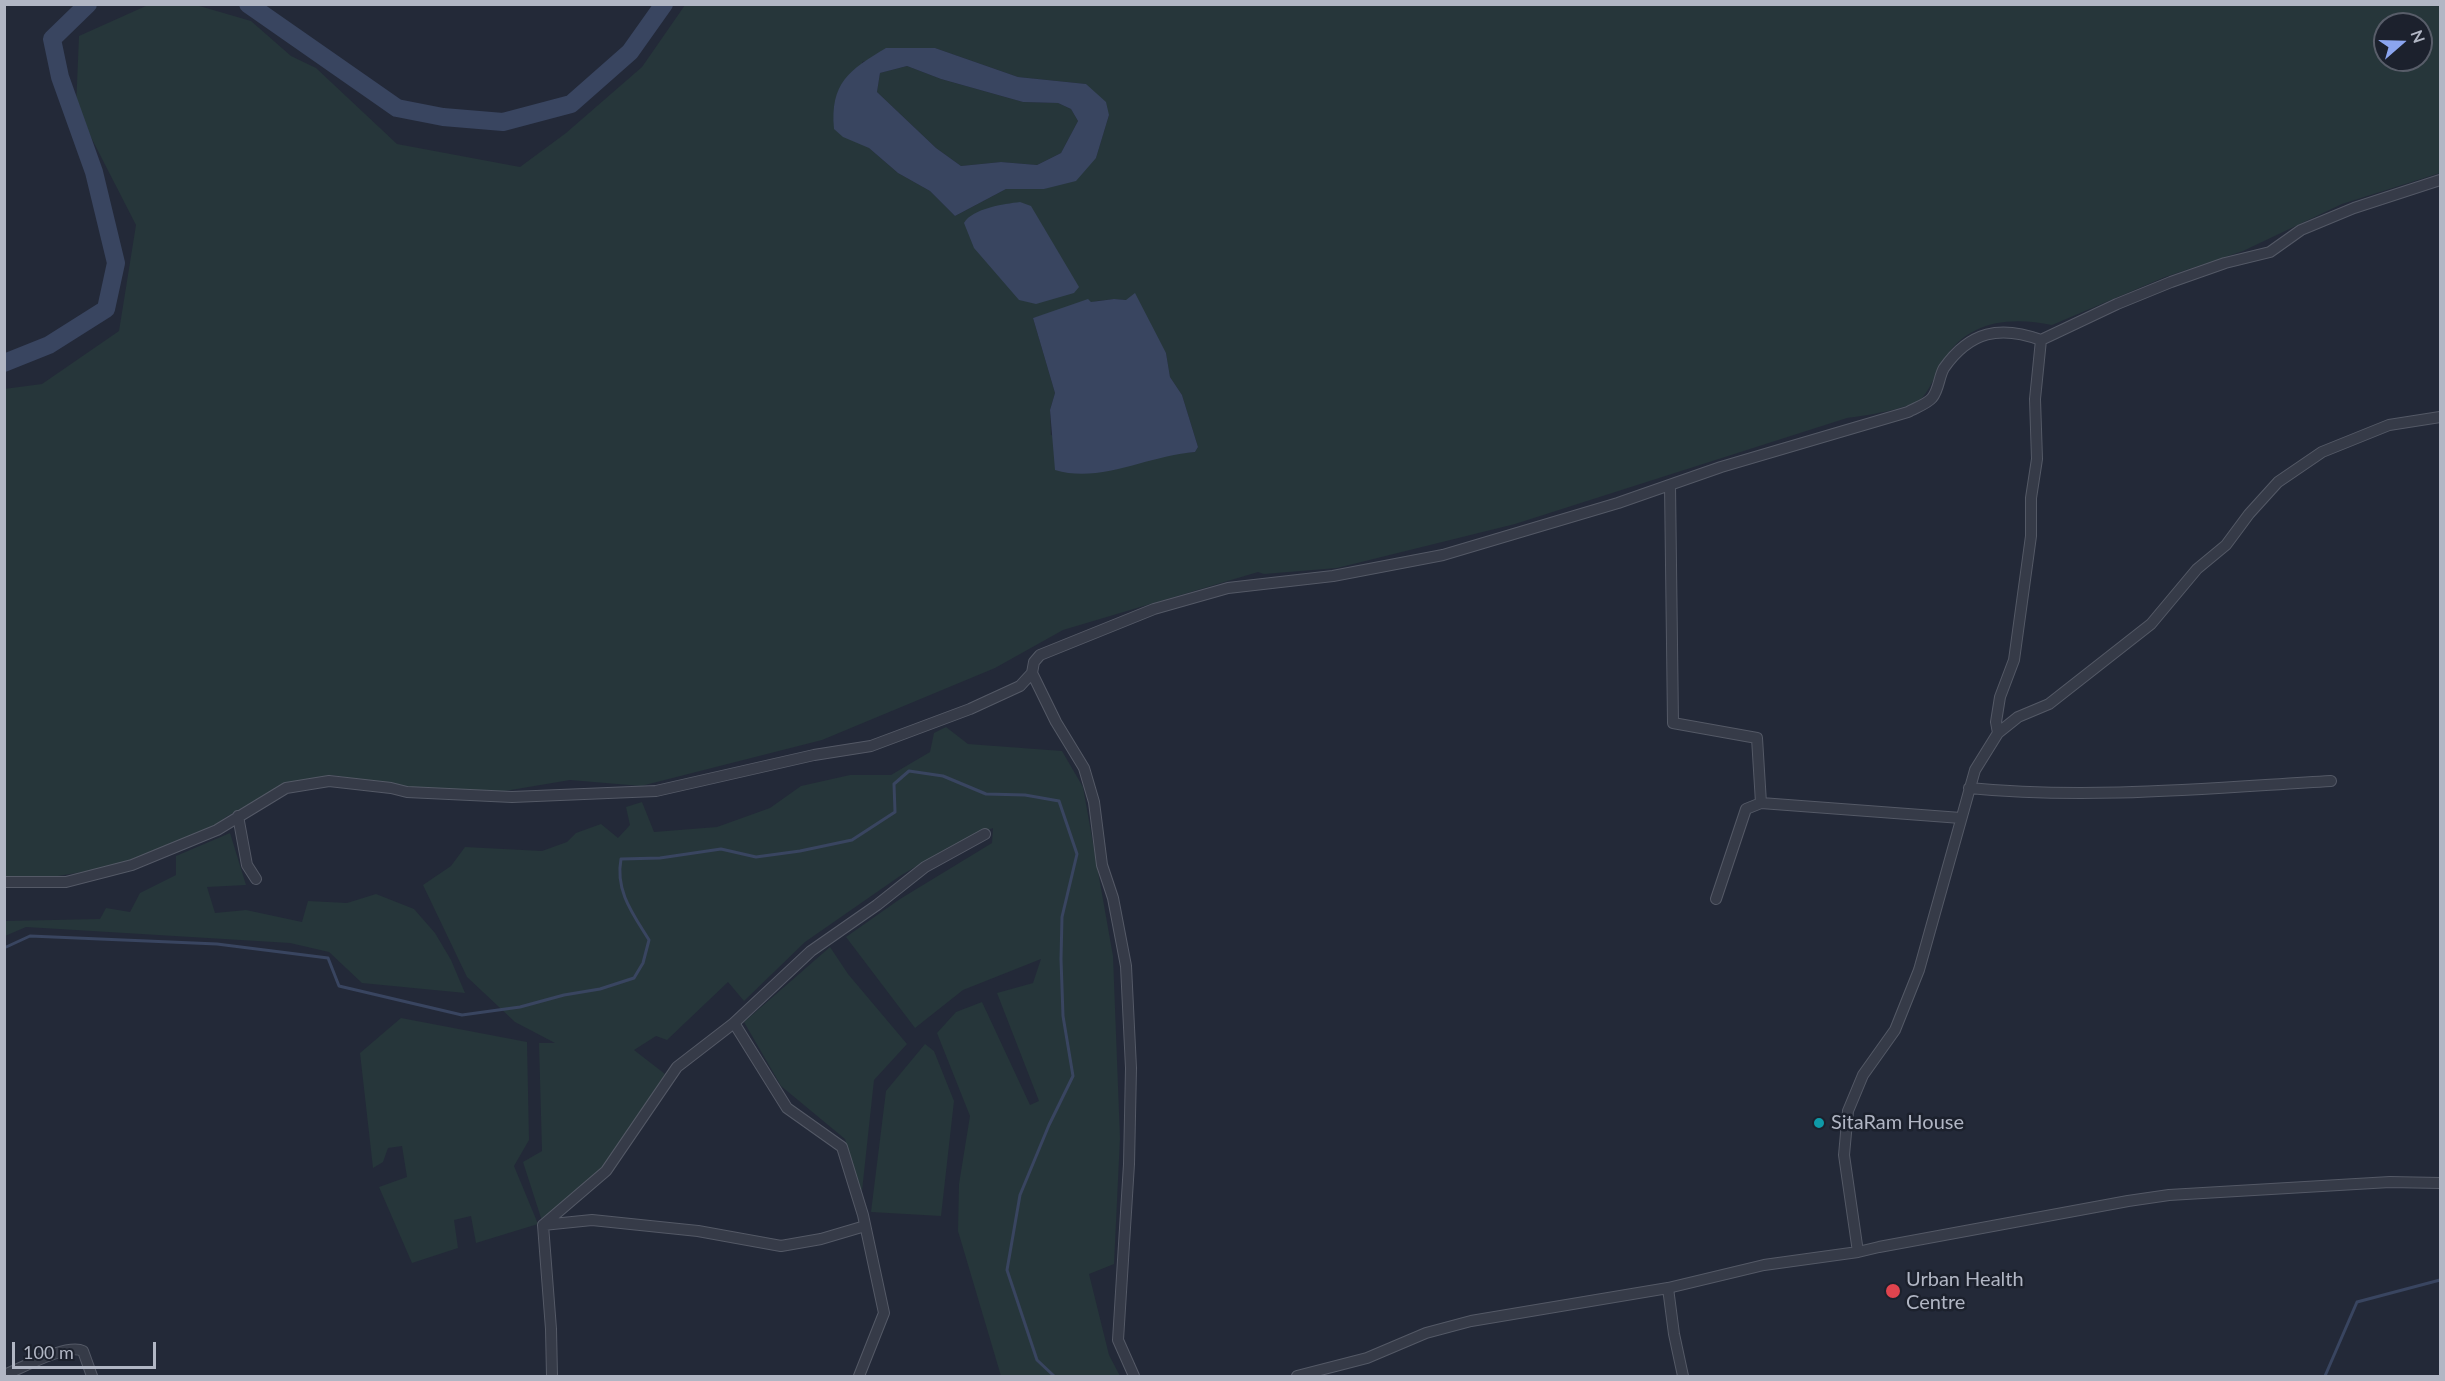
<!DOCTYPE html>
<style>
body{margin:0}
#map{position:relative;width:2445px;height:1381px;overflow:hidden;background:#232938;font-family:Lato,sans-serif}
canvas{display:block}
.frame{position:absolute;inset:0;border:6px solid #b1b6c4;pointer-events:none}
.north{position:absolute;left:2373px;top:12px;width:60px;height:60px;box-sizing:border-box;background:#1c212d;border:2px solid #585d69;border-radius:50%;rotate:70deg;font-size:16px;font-weight:700;line-height:24px;text-align:center;color:#b1b6c4}
.north::after{content:'';display:block;margin:auto;width:21px;height:27px;background:#8ba5ef;clip-path:polygon(50% 0,100% 100%,50% 72%,0 100%)}
.scale{position:absolute;left:12px;top:1342px;width:144px;height:27px;box-sizing:border-box;border:3px solid #b1b6c4;border-top:0;padding-left:8px;font-size:18px;line-height:21px;white-space:nowrap;color:#b1b6c4;-webkit-text-stroke:4px #1c212d;paint-order:stroke}
</style>
<div id="map">
<canvas width="2445" height="1381"></canvas>
<div class="frame"></div>
<div class="north">N</div>
<div class="scale">100 m</div>
</div>
<script>
const ctx = document.querySelector('canvas').getContext('2d');
ctx.lineJoin = 'round';
function fillPath(path, color) {
  ctx.fillStyle = color;
  ctx.fill(path, 'evenodd');
}
function strokePath(path, color, width, dash) {
  ctx.strokeStyle = color;
  ctx.lineWidth = width;
  ctx.lineCap = dash ? 'butt' : 'round';
  ctx.setLineDash(dash || []);
  ctx.stroke(path);
}
function drawText(font, color, halo, rows, align = 'center') {
  ctx.font = font + ' Lato,sans-serif';
  ctx.lineWidth = 5;
  ctx.setLineDash([]);
  ctx.textBaseline = 'middle';
  ctx.strokeStyle = halo;
  ctx.fillStyle = color;
  for (const [text, x, y, turn = 0] of rows) {
    ctx.save();
    ctx.translate(x, y);
    ctx.rotate((+turn || 0) * Math.PI / 180);
    ctx.textAlign = isNaN(turn) ? turn : align;
    if (halo) ctx.strokeText(text, 0, 0);
    ctx.fillText(text, 0, 0);
    ctx.restore();
  }
}
fillPath(new Path2D(`
 M 148,5 L 196,5 L 251,21 L 291,56 L 316,68 L 397,144 L 520,167 L 566,133 L 642,67 L 685,5 L 2440,5 L 2440,173 L 2342,204 L 2243,251 L 2165,277 L 2052,325 C 2009,316 1967,321 1943,361 C 1938,370 1929,391 1922,398 C 1910,409 1864,416 1847,418 L 1515,524 L 1337,568 L 1264,574 L 1258,572 L 1063,630 L 995,668 L 822,740 L 641,786 L 570,780 L 499,792 L 411,789 L 332,775 L 303,780 L 282,786 L 226,817 L 209,830 L 113,867 L 52,877 L 5,877 L 4,389 L 42,384 L 119,331 L 136,225 L 76,108 L 79,36 ZM 2385,24 L 2421,24 L 2421,60 L 2385,60 ZM 935,48 L 1018,77 L 1086,84 L 1109,115 L 1096,158 L 1044,189 L 1006,189 L 955,216 L 930,191 L 898,173 L 869,148 L 862,62 L 915,49 ZM 1114,299 L 1126,300 L 1166,353 L 1170,377 L 1182,395 L 1198,447 L 1195,452 L 1183,453 L 1051,435 L 1050,410 L 1055,393 L 1033,318 L 1097,301 Z
 M 907,66 L 941,79 L 1023,102 L 1058,103 L 1071,109 L 1078,121 L 1061,153 L 1037,165 L 1001,162 L 961,166 L 936,148 L 877,92 L 880,73 Z
 M 946,727 L 968,744 L 1062,751 L 1083,787 L 1113,956 L 1120,1138 L 1114,1264 L 1089,1274 L 1109,1355 L 1120,1376 L 1001,1376 L 958,1231 L 959,1184 L 970,1116 L 937,1033 L 956,1012 L 982,1002 L 1030,1105 L 1039,1101 L 997,993 L 1033,983 L 1041,959 L 963,990 L 915,1028 L 846,937 L 900,899 L 992,843 L 993,828 L 949,847 L 900,876 L 805,942 L 744,1001 L 728,982 L 667,1040 L 656,1036 L 634,1050 L 665,1074 L 604,1170 L 542,1221 L 523,1162 L 542,1151 L 539,1043 L 555,1043 L 515,1022 L 467,977 L 423,885 L 451,866 L 465,847 L 542,851 L 567,842 L 576,833 L 601,824 L 618,838 L 630,825 L 626,807 L 642,802 L 654,832 L 717,827 L 770,808 L 801,786 L 850,775 L 891,775 L 930,752 L 934,733 Z
 M 230,833 L 246,885 L 207,887 L 215,913 L 246,910 L 302,922 L 308,901 L 347,903 L 376,894 L 414,909 L 435,933 L 451,960 L 465,993 L 362,983 L 329,952 L 290,943 L 26,927 L 5,936 L 5,921 L 100,919 L 106,908 L 130,912 L 140,893 L 176,875 L 176,856 Z
 M 830,947 L 848,974 L 907,1044 L 874,1080 L 862,1191 L 857,1181 L 845,1139 L 781,1086 L 744,1022 Z
 M 401,1018 L 527,1042 L 529,1140 L 514,1166 L 538,1224 L 476,1243 L 471,1216 L 454,1220 L 458,1248 L 412,1263 L 379,1187 L 407,1177 L 402,1146 L 388,1148 L 383,1162 L 373,1168 L 360,1053 Z
 M 925,1044 L 934,1051 L 954,1101 L 941,1216 L 871,1212 L 886,1091 Z`), '#26363a');
fillPath(new Path2D(`
 M 886,48 L 935,48 L 1018,77 L 1086,84 L 1106,102 L 1109,115 L 1096,158 L 1076,181 L 1044,189 L 1006,189 L 955,216 L 930,191 L 898,173 L 869,148 L 843,137 L 834,129 C 830,83 849,70 886,48 ZM 907,66 L 941,79 L 1023,102 L 1058,103 L 1071,109 L 1078,121 L 1061,153 L 1037,165 L 1001,162 L 961,166 L 936,148 L 877,92 L 880,73 Z
 M 1020,202 L 1031,206 L 1079,287 L 1074,293 L 1036,304 L 1019,300 L 974,248 L 964,223 C 973,208 1004,204 1020,202 Z
 M 1135,293 L 1166,353 L 1170,377 L 1182,395 L 1198,447 L 1195,452 C 1149,455 1101,484 1055,470 L 1050,410 L 1055,393 L 1033,318 L 1088,299 L 1091,302 L 1114,299 L 1126,300 Z`), '#394560');
strokePath(new Path2D(`
 M 4,948 L 30,936 L 217,944 L 328,958 L 339,986 L 462,1015 L 520,1007 L 564,995 L 600,989 L 634,978 L 643,963 L 649,940 C 633,914 615,891 621,859 L 660,858 L 721,849 L 756,857 L 800,851 L 852,840 L 895,812 L 894,784 L 909,771 L 943,776 L 986,794 L 1025,795 L 1059,801 L 1077,854 L 1062,917 L 1061,959 L 1063,1016 L 1073,1076 L 1049,1125 L 1020,1195 L 1007,1270 L 1037,1360 L 1054,1376
 M 2325,1376 L 2357,1302 L 2440,1280`), '#394560', 3);
strokePath(new Path2D(`
 M 248,4 L 397,108 L 443,117 L 503,122 L 571,104 L 630,52 L 664,4
 M 4,363 L 49,345 L 106,309 L 116,263 L 94,172 L 60,77 L 52,39 L 88,4`), '#394560', 18);
const minor = new Path2D(`
 M 2041,340 L 2117,304 L 2171,282 L 2225,263 L 2270,252 L 2301,230 L 2354,208 L 2440,180
 M 1670,485 L 1673,723 L 1757,738 L 1761,803 L 1746,809 L 1716,899
 M 1032,673 L 1056,722 L 1084,768 L 1094,802 L 1102,865 L 1113,898 L 1126,966 L 1131,1068 L 1129,1164 L 1118,1340 L 1134,1376
 M 1998,733 L 2018,717 L 2049,704 L 2151,624 L 2197,569 L 2226,545 L 2249,514 L 2278,482 L 2322,452 L 2389,425 L 2440,417
 M 1969,788 C 2089,800 2211,788 2331,781
 M 1761,803 L 1961,818
 M 238,816 L 247,865 L 256,879
 M 4,882 L 66,882 L 132,865 L 217,830 L 286,788 L 329,781 L 391,788 L 407,792 L 512,797 L 656,791 L 814,755 L 871,746 L 970,709 L 1020,686 L 1032,673 L 1034,662 L 1040,655 L 1154,609 L 1228,588 L 1333,576 L 1443,555 L 1618,503 L 1721,467 L 1908,412 C 1915,408 1927,404 1932,398 C 1939,390 1939,376 1944,368 C 1970,331 2000,325 2041,340 L 2035,399 L 2037,459 L 2031,498 L 2031,536 L 2014,660 L 2000,697 L 1996,722 L 1998,733 L 1975,770 L 1919,970 L 1895,1030 L 1863,1075 L 1848,1111 L 1844,1155 L 1858,1252
 M 734,1023 L 811,951 L 877,905 L 925,867 L 985,834
 M 543,1225 L 606,1171 L 677,1067 L 734,1023 L 787,1108 L 842,1147 L 863,1215 L 884,1313 L 859,1376
 M 543,1225 L 592,1220 L 698,1231 L 781,1246 L 821,1239 L 865,1226
 M 543,1225 L 551,1329 L 552,1376
 M 1668,1288 L 1674,1334 L 1683,1376
 M 4,1375 C 22,1368 67,1343 83,1351 L 92,1376
 M 1297,1376 L 1367,1358 L 1426,1333 L 1471,1321 L 1668,1288 L 1764,1265 L 1858,1252 L 1879,1247 L 2128,1201 L 2169,1195 L 2390,1182 L 2440,1183`);
strokePath(minor, '#545966', 12);
strokePath(minor, '#363b48', 10);
for (const [x, y, r, color] of [
 [1819,1123,6,"#0f9aa8"],
 [1893,1291,8,"#e0444e"]
]) {
  const dot = new Path2D();
  dot.arc(x, y, r, 0, 2 * Math.PI);
  ctx.fillStyle = color;
  ctx.fill(dot);
  strokePath(dot, '#1c212d', 2);
}
drawText('20px', '#b1b6c4', '#1c212d', [
 ["SitaRam House",1831,1123],
 ["Urban Health",1906,1280],
 ["Centre",1906,1303]
], 'left');
</script>
